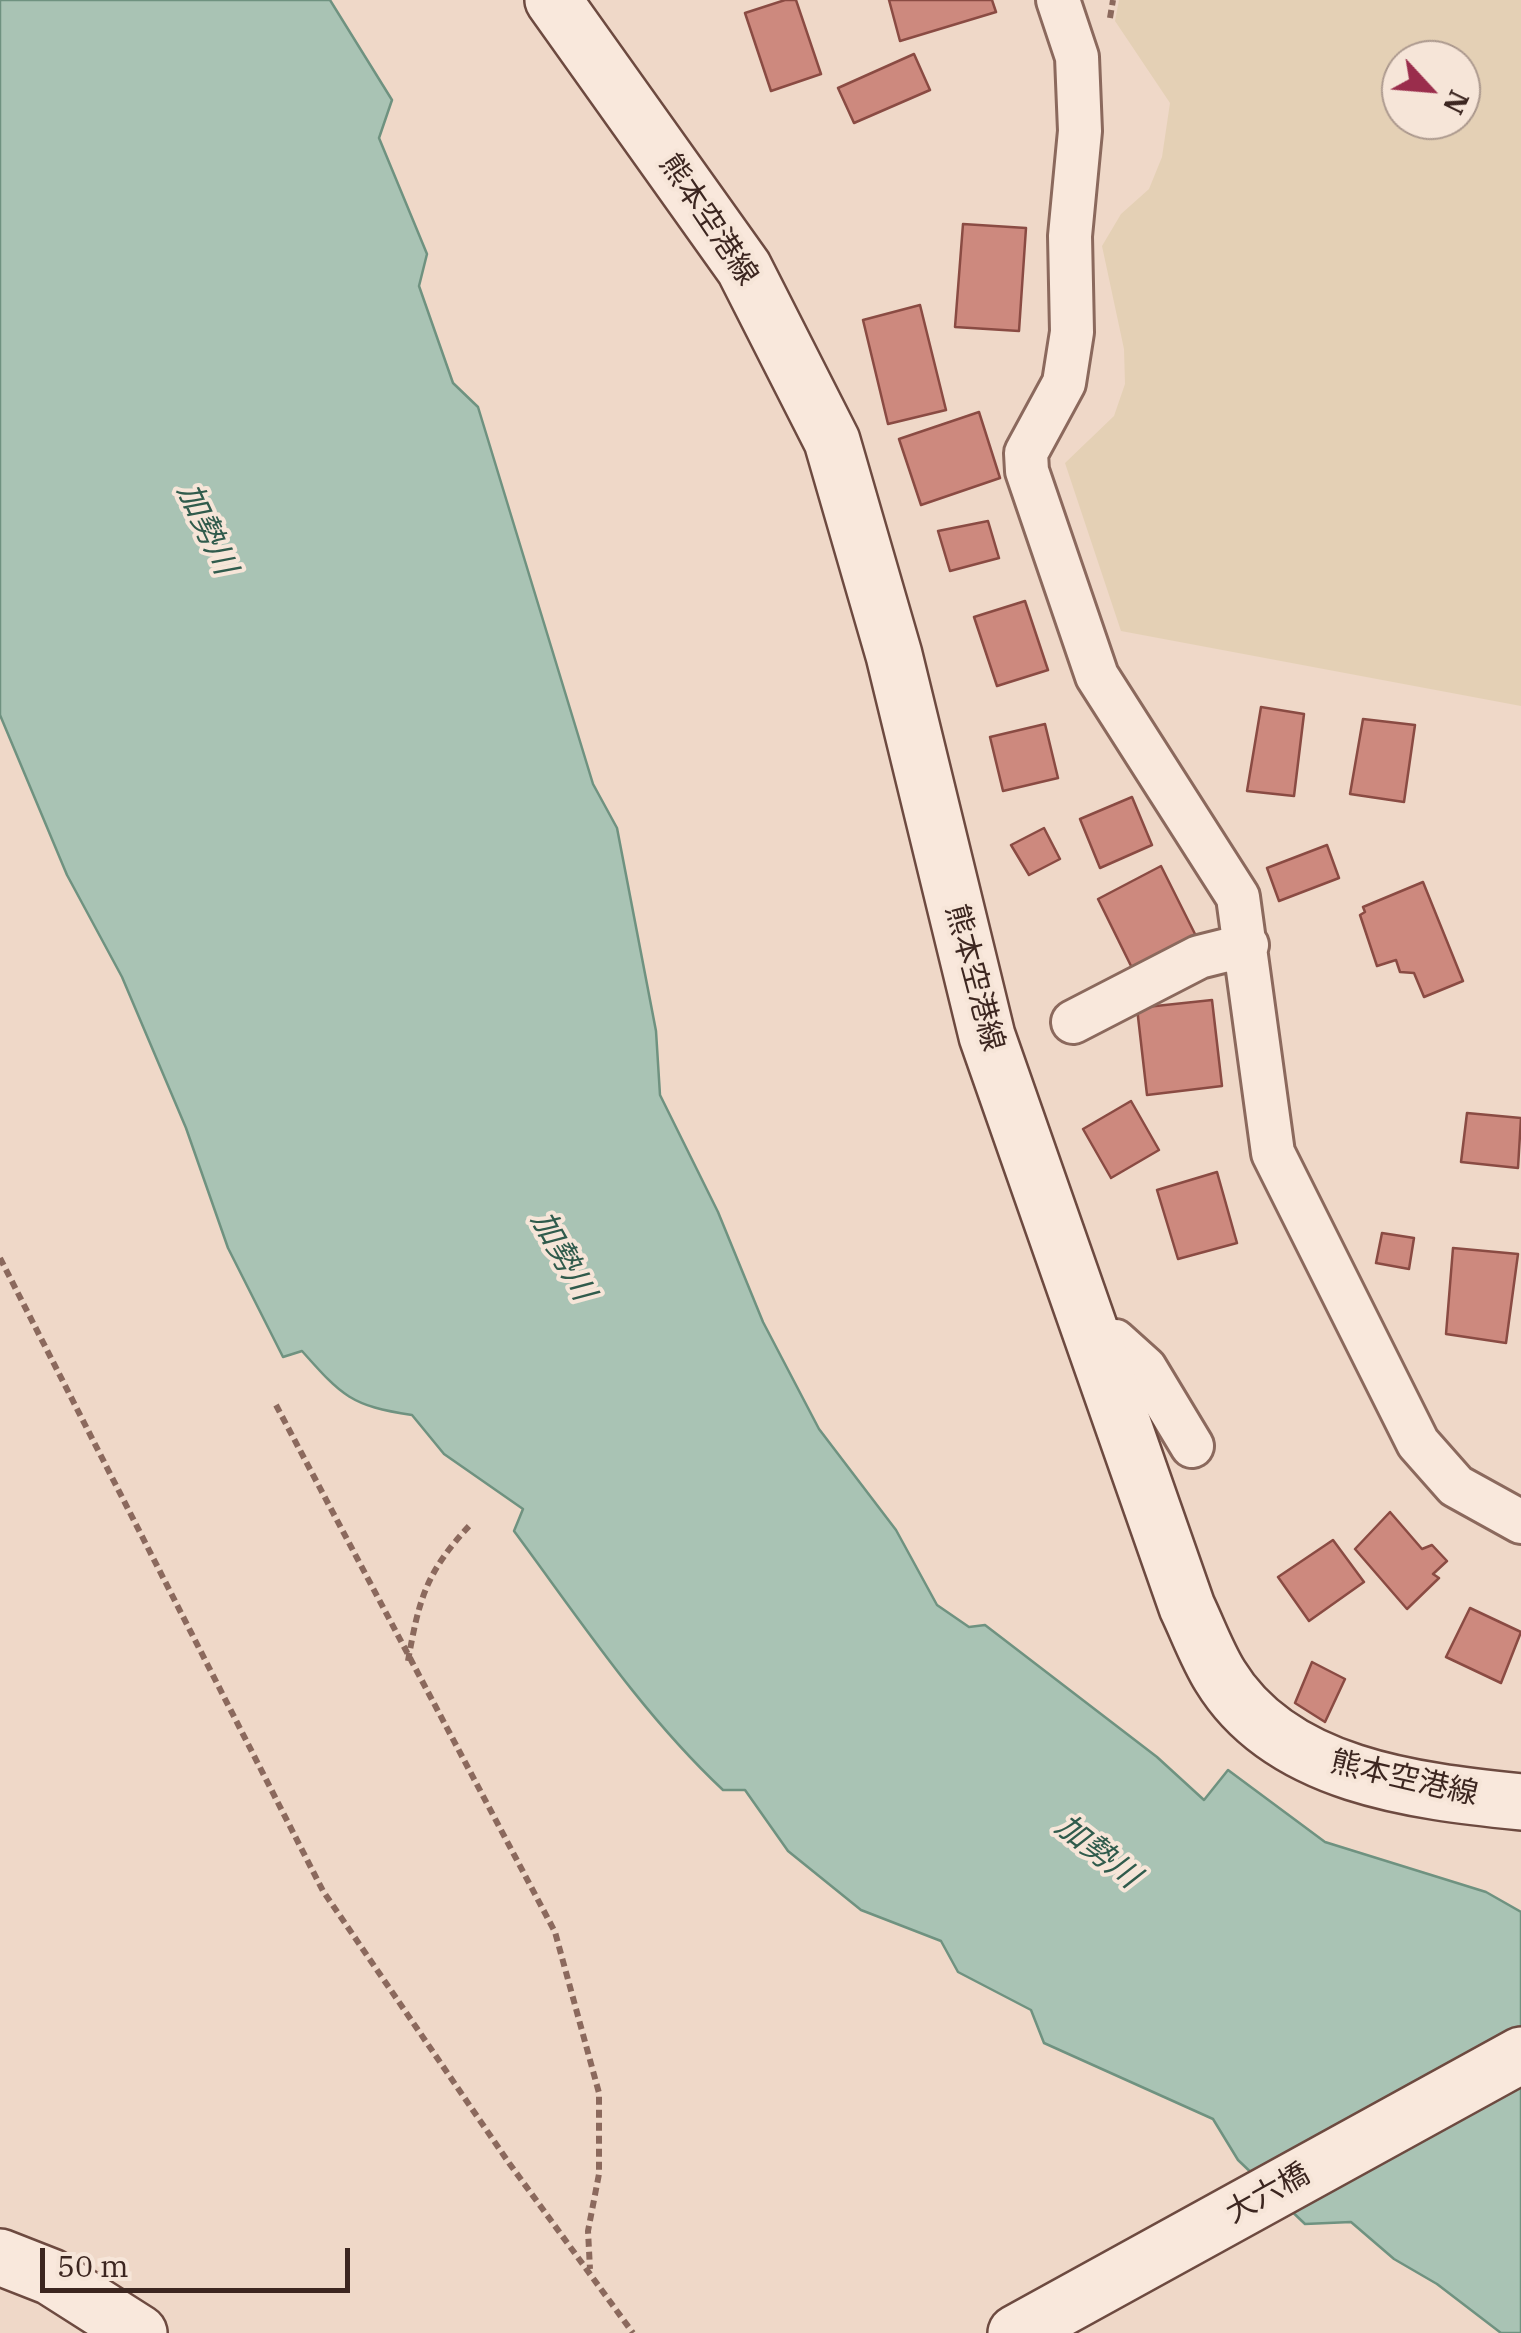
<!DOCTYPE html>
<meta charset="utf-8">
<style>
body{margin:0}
#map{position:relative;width:1521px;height:2333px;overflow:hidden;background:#efd8c8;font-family:"IBM Plex Serif",serif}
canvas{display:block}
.north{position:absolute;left:1381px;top:40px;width:100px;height:100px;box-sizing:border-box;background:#f6e5d8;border:2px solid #ac998e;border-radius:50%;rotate:116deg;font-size:28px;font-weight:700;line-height:40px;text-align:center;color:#3c2620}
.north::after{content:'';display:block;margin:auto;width:35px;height:45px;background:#9a2d4c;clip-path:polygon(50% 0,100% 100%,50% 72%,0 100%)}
.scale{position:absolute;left:40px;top:2248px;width:310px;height:45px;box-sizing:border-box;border:5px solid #3c2620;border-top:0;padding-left:12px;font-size:30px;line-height:35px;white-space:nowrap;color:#3c2620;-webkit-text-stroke:8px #f6e5d8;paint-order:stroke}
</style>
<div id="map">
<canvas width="1521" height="2333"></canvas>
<div class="north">N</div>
<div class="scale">50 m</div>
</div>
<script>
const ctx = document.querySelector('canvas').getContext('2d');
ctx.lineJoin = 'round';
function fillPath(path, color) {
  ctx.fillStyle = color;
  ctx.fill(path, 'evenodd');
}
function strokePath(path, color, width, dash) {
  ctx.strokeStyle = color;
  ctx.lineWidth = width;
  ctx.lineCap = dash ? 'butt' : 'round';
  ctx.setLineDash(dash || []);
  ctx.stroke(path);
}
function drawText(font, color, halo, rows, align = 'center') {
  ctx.font = font + ' "IBM Plex Serif","Noto Sans JP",serif';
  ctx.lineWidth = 8;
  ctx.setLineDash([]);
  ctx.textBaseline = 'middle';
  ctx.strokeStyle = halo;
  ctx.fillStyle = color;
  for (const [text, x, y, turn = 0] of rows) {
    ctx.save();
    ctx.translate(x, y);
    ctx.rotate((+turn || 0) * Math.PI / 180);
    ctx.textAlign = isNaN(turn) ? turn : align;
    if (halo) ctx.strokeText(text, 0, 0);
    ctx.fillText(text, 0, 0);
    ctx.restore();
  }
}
fillPath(new Path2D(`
 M 1119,0 L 1521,0 L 1521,706 L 1121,631 L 1065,463 L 1114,416 L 1125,384 L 1124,349 L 1102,246 L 1121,214 L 1149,189 L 1162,157 L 1170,103 L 1115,21 ZM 1401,60 L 1461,60 L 1461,120 L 1401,120 Z`), '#e4d0b5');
const water = new Path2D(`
 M 0,0 L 330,0 L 392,100 L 379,138 L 427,254 L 419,286 L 453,383 L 478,407 L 593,784 L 617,828 L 656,1031 L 660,1095 L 718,1212 L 763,1322 L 819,1429 L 896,1530 L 937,1605 L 969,1627 L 985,1625 L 1157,1757 L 1204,1800 L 1228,1770 L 1325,1842 L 1486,1892 L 1521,1912 L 1521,2333 L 1501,2333 L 1437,2284 L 1394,2259 L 1351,2222 L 1305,2224 L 1238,2160 L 1213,2119 L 1044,2043 L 1031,2010 L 958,1972 L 941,1941 L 861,1910 L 788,1851 L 745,1790 L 723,1790 C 642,1714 580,1620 514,1531 L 523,1509 L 444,1454 L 412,1415 C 351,1406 342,1396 302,1351 L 283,1357 L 228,1248 L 186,1128 L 122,977 L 67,875 L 0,715 Z`);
fillPath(water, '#a9c3b4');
strokePath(water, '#6f9280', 2.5);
const building = new Path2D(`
 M 785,0 L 796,0 L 821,74 L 771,91 L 745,13 Z
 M 889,0 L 992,0 L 996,12 L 900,41 Z
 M 914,54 L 930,90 L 854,123 L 838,88 Z
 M 963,224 L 1026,228 L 1019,331 L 955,327 Z
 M 920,305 L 946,410 L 888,424 L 863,320 Z
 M 979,412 L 1000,478 L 921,505 L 899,439 Z
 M 988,521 L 999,558 L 950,571 L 938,531 Z
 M 1025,601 L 1048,670 L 997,686 L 974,617 Z
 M 1261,707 L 1304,714 L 1294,796 L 1247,791 Z
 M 1363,719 L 1415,725 L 1404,802 L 1350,794 Z
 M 1045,724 L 1058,778 L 1003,791 L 990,737 Z
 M 1132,797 L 1152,845 L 1100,868 L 1080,819 Z
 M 1044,828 L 1060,859 L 1029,875 L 1011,845 Z
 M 1327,845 L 1339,878 L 1279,901 L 1267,868 Z
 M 1161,866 L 1198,940 L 1134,972 L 1098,899 Z
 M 1423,882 L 1463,981 L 1424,997 L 1414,973 L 1400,972 L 1396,960 L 1377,966 L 1360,915 L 1365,912 L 1363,907 Z
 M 1212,1000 L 1222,1086 L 1147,1095 L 1137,1008 Z
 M 1131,1101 L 1159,1150 L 1111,1178 L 1083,1129 Z
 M 1467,1113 L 1521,1118 L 1518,1168 L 1461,1162 Z
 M 1217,1172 L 1237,1243 L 1178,1259 L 1157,1190 Z
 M 1382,1233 L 1414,1238 L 1409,1269 L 1376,1263 Z
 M 1453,1248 L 1518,1254 L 1506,1343 L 1446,1334 Z
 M 1390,1512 L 1422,1549 L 1432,1545 L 1447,1561 L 1433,1574 L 1439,1578 L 1407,1609 L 1355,1549 Z
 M 1333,1540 L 1364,1582 L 1309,1621 L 1278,1577 Z
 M 1470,1608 L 1521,1632 L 1501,1683 L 1446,1657 Z
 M 1312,1662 L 1345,1679 L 1325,1722 L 1295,1703 Z`);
fillPath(building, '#cd897e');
strokePath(building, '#8a4b43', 2.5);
const street = new Path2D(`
 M 1058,0 L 1077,57 L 1080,131 L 1070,236 L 1072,332 L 1064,383 L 1026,453 L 1027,471 L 1097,676 L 1238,897 L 1273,1153 L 1418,1443 L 1456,1486 L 1521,1522
 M 1073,1022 L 1199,957 L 1247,945
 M 1093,1344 L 1115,1341 L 1145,1368 L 1192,1446`);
const secondary = new Path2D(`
 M 553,0 L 744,268 L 832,441 L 894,655 L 987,1036 L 1187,1607 C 1198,1630 1207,1655 1220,1676 C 1281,1776 1415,1791 1521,1802
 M 0,2257 L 51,2277 L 139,2333
 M 1016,2333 L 1521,2055`);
strokePath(street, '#8b695d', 48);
strokePath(secondary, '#6d4a40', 60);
strokePath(new Path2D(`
 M 1110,18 L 1113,0
 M 0,1258 L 323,1891 L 509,2163 L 633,2333
 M 276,1405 L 555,1932 L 599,2093 L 599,2174 L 588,2231 L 590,2269
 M 408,1661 C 419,1599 426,1572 470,1525`), '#8b695d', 6, [8, 5]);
strokePath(street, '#f9e8dc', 42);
strokePath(secondary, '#f9e8dc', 55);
drawText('30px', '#3c2620', '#f6e5d8', [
 ["熊本空港線",708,220,56],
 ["熊本空港線",974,978,75],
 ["熊本空港線",1404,1779,13],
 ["大六橋",1268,2194,-29]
]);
drawText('italic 32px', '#305b4c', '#f6e5d8', [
 ["加勢川",206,529,65],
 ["加勢川",562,1256,61],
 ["加勢川",1097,1852,38]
]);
</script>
